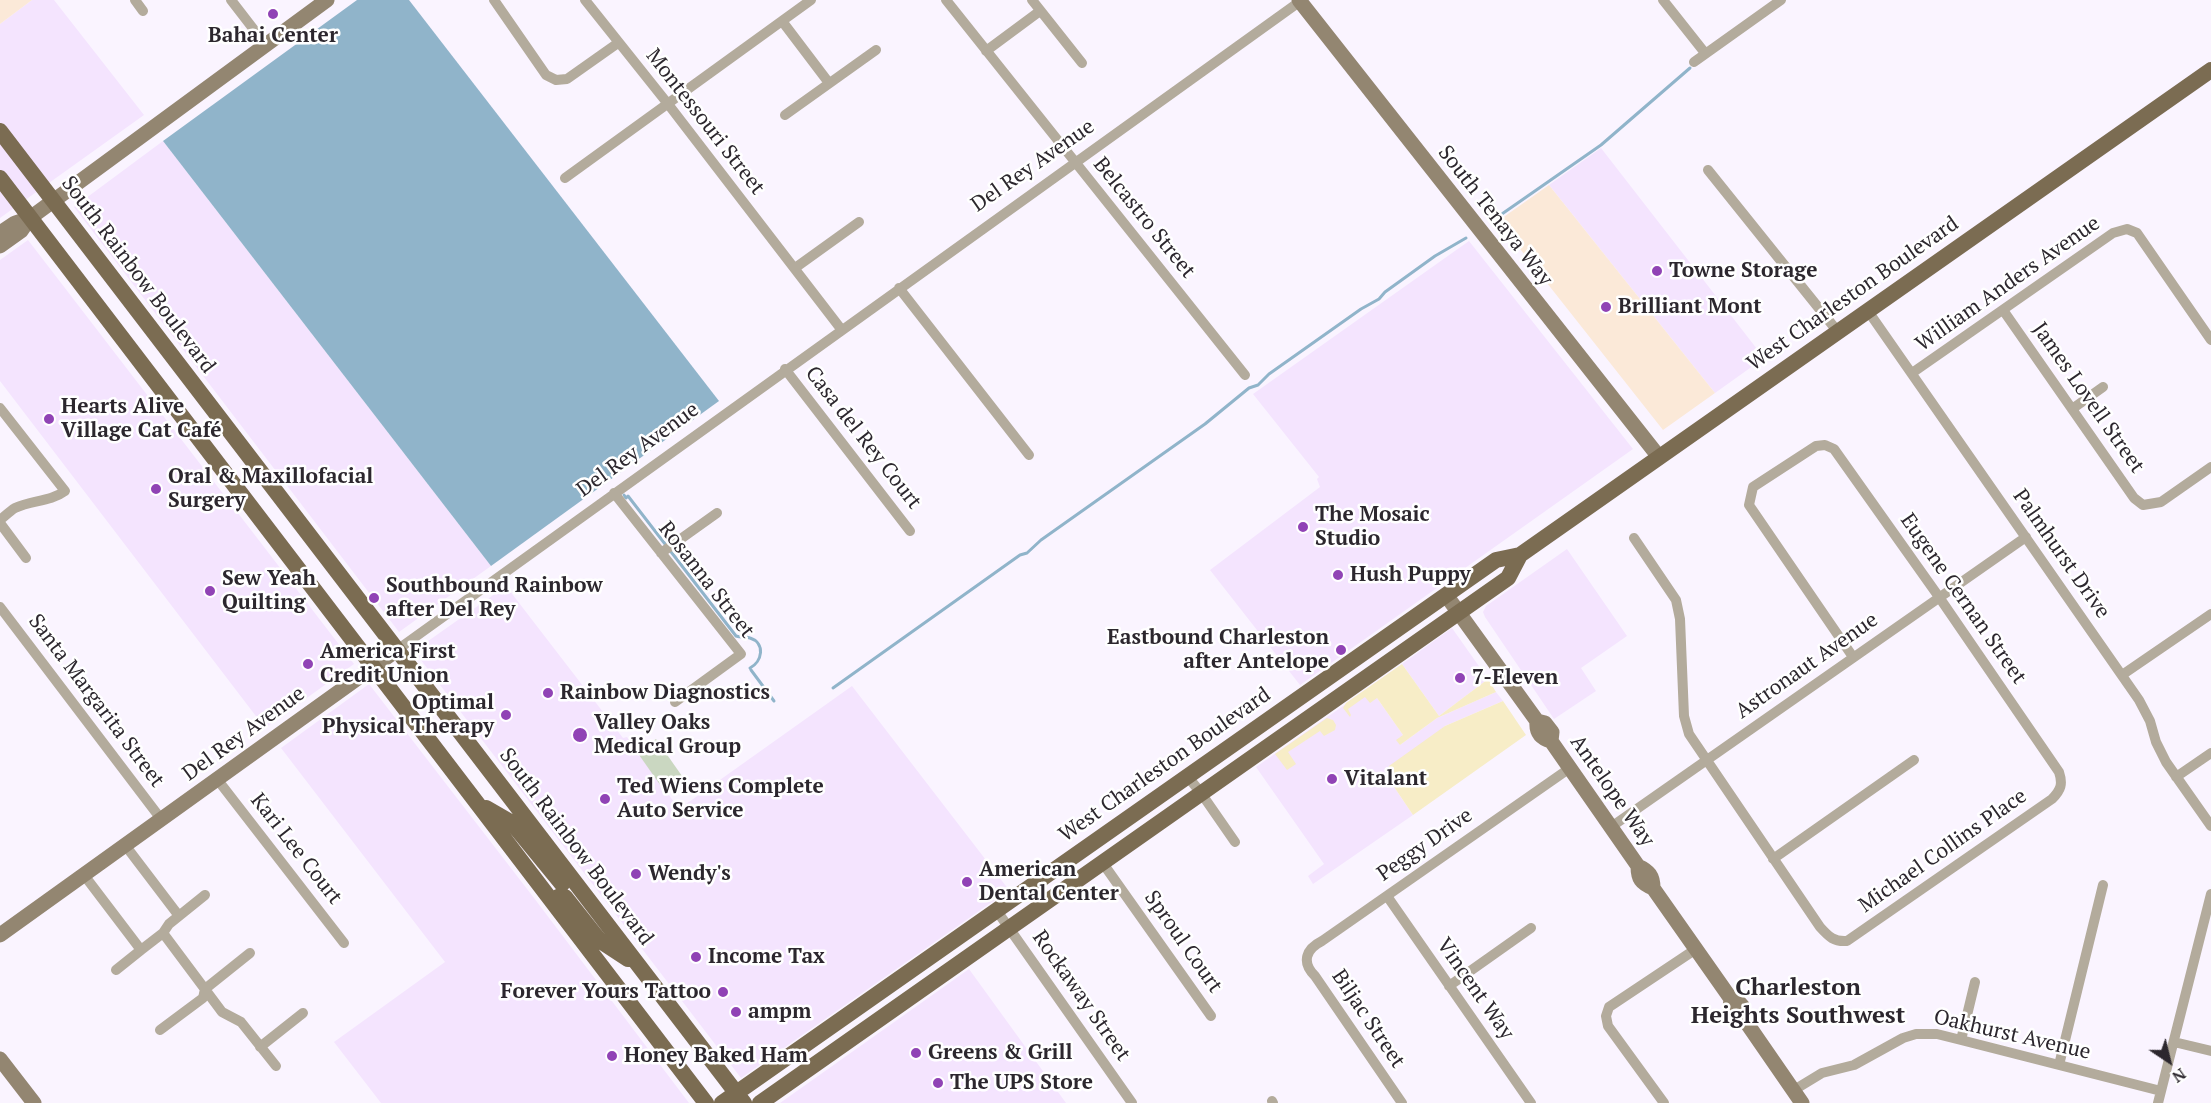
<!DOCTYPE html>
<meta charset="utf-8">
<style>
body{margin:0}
#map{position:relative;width:2211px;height:1103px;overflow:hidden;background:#faf4ff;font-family:"PT Serif",serif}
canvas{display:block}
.north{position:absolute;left:2139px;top:1031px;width:60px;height:60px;-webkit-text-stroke:4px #fff;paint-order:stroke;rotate:145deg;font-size:16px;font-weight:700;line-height:24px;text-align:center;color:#2c272e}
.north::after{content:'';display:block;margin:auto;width:21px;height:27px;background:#2c272e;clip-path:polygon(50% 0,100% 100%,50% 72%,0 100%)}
</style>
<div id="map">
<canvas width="2211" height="1103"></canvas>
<div class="north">N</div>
</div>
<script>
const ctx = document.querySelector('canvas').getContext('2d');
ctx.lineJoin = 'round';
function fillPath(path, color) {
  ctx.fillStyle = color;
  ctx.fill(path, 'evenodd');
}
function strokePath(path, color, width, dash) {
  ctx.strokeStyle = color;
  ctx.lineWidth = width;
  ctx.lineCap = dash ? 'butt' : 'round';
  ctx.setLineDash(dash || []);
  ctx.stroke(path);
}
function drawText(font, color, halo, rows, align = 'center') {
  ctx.font = font + ' "PT Serif",serif';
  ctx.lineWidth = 5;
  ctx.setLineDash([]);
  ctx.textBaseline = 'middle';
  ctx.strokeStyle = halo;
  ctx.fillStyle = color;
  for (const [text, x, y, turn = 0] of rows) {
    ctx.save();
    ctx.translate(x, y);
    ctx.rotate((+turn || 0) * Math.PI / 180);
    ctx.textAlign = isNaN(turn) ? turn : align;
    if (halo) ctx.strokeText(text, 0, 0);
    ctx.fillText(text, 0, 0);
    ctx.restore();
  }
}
fillPath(new Path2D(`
 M 32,0 L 54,0 L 144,115 L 0,218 L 0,24 Z
 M 163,141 L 491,566 L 399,632 L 74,207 Z
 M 1601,148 L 1764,358 L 1715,393 L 1549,185 Z
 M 28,240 L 354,664 L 265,728 L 0,381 L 0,260 Z
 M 1469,241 L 1633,449 L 1300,685 L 1210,570 L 1320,487 L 1317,479 L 1319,477 L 1253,394 Z
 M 1567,549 L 1627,636 L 1581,668 L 1596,691 L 1554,719 L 1485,617 L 1483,612 L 1486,606 Z
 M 506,586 L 623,738 L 627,737 L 679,809 L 852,686 L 1009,890 L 741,1078 L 414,651 Z
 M 1452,628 L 1488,679 L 1439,716 L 1402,664 Z
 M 369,684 L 534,898 L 689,1103 L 381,1103 L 334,1042 L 445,962 L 281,748 Z
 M 1363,692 L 1377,698 L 1403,735 L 1400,745 L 1437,718 L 1496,692 L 1503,701 L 1445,726 L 1390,781 L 1413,815 L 1313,884 L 1308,876 L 1324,864 L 1256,767 Z
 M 969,969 L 1066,1103 L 780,1103 Z`), '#f4e4fe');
fillPath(new Path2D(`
 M 0,0 L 32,0 L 0,24 Z
 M 1549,185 L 1715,393 L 1663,430 L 1498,221 Z`), '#fbe9d8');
fillPath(new Path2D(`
 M 656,739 L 682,776 L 663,789 L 637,752 Z`), '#cad7c1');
fillPath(new Path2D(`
 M 1402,664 L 1439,716 L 1488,679 L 1496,692 L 1437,718 L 1400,745 L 1396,740 L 1403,735 L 1377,698 L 1370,703 L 1365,697 L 1348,709 L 1351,715 L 1350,717 L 1343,708 L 1346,703 Z
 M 1503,701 L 1526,735 L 1413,815 L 1386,775 L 1389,766 L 1445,726 Z
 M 1327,718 L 1333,720 L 1336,725 L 1335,730 L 1324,736 L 1320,731 L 1288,752 L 1296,764 L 1287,770 L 1275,754 Z`), '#f7edc7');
fillPath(new Path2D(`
 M 357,0 L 409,0 L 719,401 L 491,566 L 163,141 Z`), '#90b4ca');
strokePath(new Path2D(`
 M 1499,216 L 1601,145 L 1690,68
 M 624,495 L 626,498 L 628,496 L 736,636 C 741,638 745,636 750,638 C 766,643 762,662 750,668
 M 751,670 L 774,701
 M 833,688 L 1020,555 L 1027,553 L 1041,540 L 1205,424 L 1249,388 L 1258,385 L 1269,374 L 1361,309 L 1379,299 L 1385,292 L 1435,256 L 1466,238`), '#90b4ca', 3);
strokePath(new Path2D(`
 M 135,0 L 143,11
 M 231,0 L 265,44
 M 494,0 L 546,75 L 556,80 L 567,79 L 618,43
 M 585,0 L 668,104 L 841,329
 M 946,0 C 1045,126 1146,249 1245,375
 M 1032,0 L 1082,63
 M 1663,0 L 1705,53
 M 782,21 L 829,83
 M 986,51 L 1040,11
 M 1694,62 L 1781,0
 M 785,115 L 876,50
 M 1708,170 L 1838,332
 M 565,178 L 811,0
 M 795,268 L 859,222
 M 899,288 L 1029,455
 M 2003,310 L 2134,498 L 2143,505 L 2161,502 L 2211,467
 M 1868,311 L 2139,700 L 2150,721 L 2156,742 L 2166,762 L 2211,826
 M 785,369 L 910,531
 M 1912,373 L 2113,233 L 2127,229 L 2137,233 L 2211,340
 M 0,408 L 65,491 C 50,502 32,500 15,508 C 10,511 5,516 0,520
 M 2072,409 L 2103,387
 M 614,493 L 741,654 L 675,702
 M 0,523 L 26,558
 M 1634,538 L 1676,600 L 1680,619 L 1684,716 L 1689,734 L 1820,927 C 1829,937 1834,942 1847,941 L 2052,799 C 2061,790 2063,784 2059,772 L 1939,597 L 1834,449 L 1825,445 L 1816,446 L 1753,487 L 1749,505 L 1853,657
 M 661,553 L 717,513
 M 0,607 L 161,819
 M 397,650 L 1302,0
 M 2122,675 L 2211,614
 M 1188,777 L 1201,793 L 1235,842
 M 2176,777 L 2211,753
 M 217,779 L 344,943
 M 1611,827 L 2026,537
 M 125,845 L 179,916
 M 1773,859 L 1914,760
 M 1102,862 L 1211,1016
 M 84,875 L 141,950 L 163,933 L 222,1012 L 241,1022 L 276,1066
 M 1387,896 L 1531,1103
 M 997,911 L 1132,1103
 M 163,933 L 169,924 L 205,895
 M 116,970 L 141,950
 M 1449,986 L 1531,928
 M 160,1030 L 203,998 L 205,989 L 250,953
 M 1961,1040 L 1975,982
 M 2174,1042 L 2211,1051
 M 260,1047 L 303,1013
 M 2059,1065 L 2103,885
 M 1794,1090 L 1822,1073 L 1854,1065 L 1903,1038 L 1916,1034 L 1937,1034 L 1961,1040 L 2161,1091
 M 1272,1101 L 1273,1103
 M 1402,1103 L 1315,976 C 1301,962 1306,949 1322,941 L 1570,768
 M 1664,1103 L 1608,1026 L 1606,1016 L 1609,1007 L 1696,949
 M 2158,1103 L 2211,894`), '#b3ab9c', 10);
strokePath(new Path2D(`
 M 1299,0 L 1659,457
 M 0,233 L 15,223 L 30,218
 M 0,246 L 21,231 L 30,218 L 327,0
 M 1446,595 L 1537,721 L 1545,723 L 1552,732 L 1551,741
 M 1537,721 C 1536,732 1540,738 1551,741 L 1638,866 C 1649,871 1653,876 1653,888 L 1731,999 C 1742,1002 1745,1007 1744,1019
 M 1638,866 C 1638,879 1641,883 1653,888
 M 0,935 L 397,650
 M 1731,999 L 1730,1008 L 1735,1016 L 1744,1019 L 1802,1103
 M 0,1059 L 34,1103`), '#938671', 15);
strokePath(new Path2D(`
 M 0,131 L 744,1103
 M 0,178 L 706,1103
 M 486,808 L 512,823 L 562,884
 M 553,900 L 560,896 L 565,897 L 599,940 L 628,959
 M 722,1103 L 1496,560 L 1520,555 L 2211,70
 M 760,1103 L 1508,578 L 1520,555`), '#7b6c52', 16);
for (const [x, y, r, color] of [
 [273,14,6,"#9043b5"],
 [1657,271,6,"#9043b5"],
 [1606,307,6,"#9043b5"],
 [49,419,6,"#9043b5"],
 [156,489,6,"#9043b5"],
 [1303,527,6,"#9043b5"],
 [1338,575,6,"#9043b5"],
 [210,591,6,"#9043b5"],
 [374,598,6,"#9043b5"],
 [1341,650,6,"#9043b5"],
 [308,664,6,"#9043b5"],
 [1460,678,6,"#9043b5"],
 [548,693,6,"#9043b5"],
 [506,715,6,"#9043b5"],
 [580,735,8,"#9043b5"],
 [1332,779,6,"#9043b5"],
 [605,799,6,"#9043b5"],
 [636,874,6,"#9043b5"],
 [967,882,6,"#9043b5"],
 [696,957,6,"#9043b5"],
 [723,992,6,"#9043b5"],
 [736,1012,6,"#9043b5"],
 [916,1053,6,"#9043b5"],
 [612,1056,6,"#9043b5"],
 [938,1083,6,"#9043b5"]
]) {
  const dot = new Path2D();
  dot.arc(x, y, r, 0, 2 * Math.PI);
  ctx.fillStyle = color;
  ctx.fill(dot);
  strokePath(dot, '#fff', 2);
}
drawText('bold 21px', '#2c272e', '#fff', [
 ["Bahai Center",273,36,"center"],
 ["Towne Storage",1669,271],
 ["Brilliant Mont",1618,307],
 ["Hearts Alive",61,407],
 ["Village Cat Café",61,431],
 ["Oral & Maxillofacial",168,477],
 ["Surgery",168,501],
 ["The Mosaic",1315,515],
 ["Studio",1315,539],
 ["Hush Puppy",1350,575],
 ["Sew Yeah",222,579],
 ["Quilting",222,603],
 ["Southbound Rainbow",386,586],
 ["after Del Rey",386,610],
 ["Eastbound Charleston",1329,638,"right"],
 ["after Antelope",1329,662,"right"],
 ["America First",320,652],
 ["Credit Union",320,676],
 ["7-Eleven",1472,678],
 ["Rainbow Diagnostics",560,693],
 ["Optimal",494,703,"right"],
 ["Physical Therapy",494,727,"right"],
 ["Valley Oaks",594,723],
 ["Medical Group",594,747],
 ["Vitalant",1344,779],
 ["Ted Wiens Complete",617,787],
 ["Auto Service",617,811],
 ["American",979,870],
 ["Dental Center",979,894],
 ["Wendy's",648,874],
 ["Income Tax",708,957],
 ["Forever Yours Tattoo",711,992,"right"],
 ["ampm",748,1012],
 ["Greens & Grill",928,1053],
 ["Honey Baked Ham",624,1056],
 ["The UPS Store",950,1083]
], 'left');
drawText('21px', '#2c272e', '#fff', [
 ["Montessouri Street",705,122,52],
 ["Del Rey Avenue",1033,166,-35],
 ["South Tenaya Way",1495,216,52],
 ["Belcastro Street",1144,218,51],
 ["South Rainbow Boulevard",138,275,53],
 ["William Anders Avenue",2008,284,-35],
 ["West Charleston Boulevard",1853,294,-35],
 ["James Lovell Street",2088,398,55],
 ["Casa del Rey Court",863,438,52],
 ["Del Rey Avenue",638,450,-36],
 ["Palmhurst Drive",2061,554,55],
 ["Rosanna Street",706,580,52],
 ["Eugene Cernan Street",1963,599,55],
 ["Astronaut Avenue",1807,666,-35],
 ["Santa Margarita Street",96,701,53],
 ["Del Rey Avenue",244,734,-36],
 ["West Charleston Boulevard",1165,765,-35],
 ["Antelope Way",1612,791,55],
 ["Peggy Drive",1425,845,-35],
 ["South Rainbow Boulevard",576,847,53],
 ["Kari Lee Court",296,849,52],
 ["Michael Collins Place",1943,851,-35],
 ["Sproul Court",1183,942,55],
 ["Vincent Way",1475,989,55],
 ["Rockaway Street",1081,996,55],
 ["Biljac Street",1368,1019,56],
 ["Oakhurst Avenue",2012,1035,13]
]);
drawText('bold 24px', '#2c272e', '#fff', [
 ["Charleston",1798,988],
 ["Heights Southwest",1798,1016]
]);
</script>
